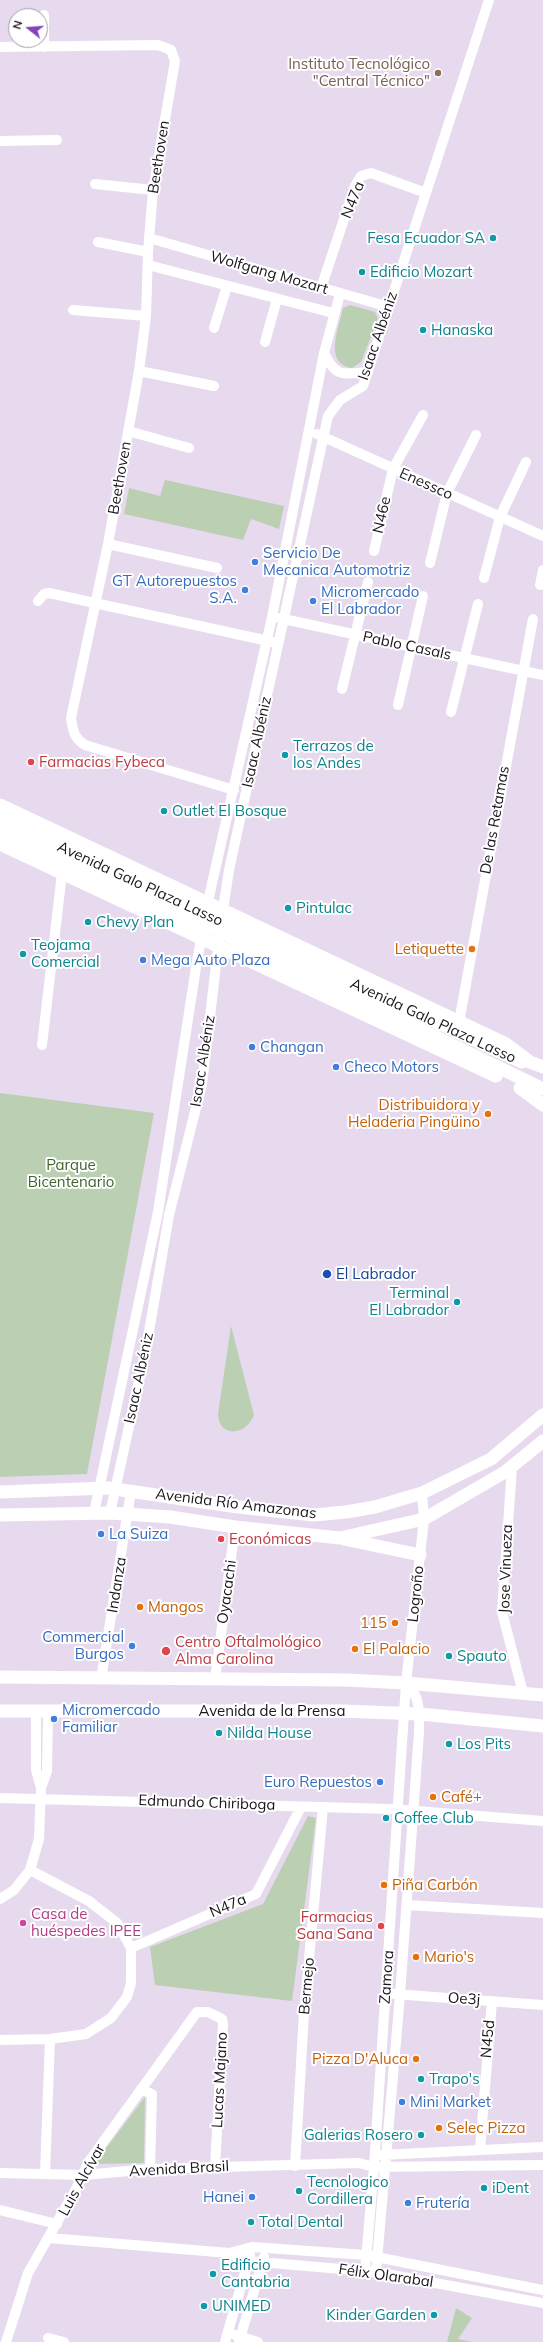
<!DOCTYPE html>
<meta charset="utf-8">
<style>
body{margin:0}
#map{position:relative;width:543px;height:2342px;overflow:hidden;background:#e7daee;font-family:Mulish,sans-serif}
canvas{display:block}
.north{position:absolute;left:8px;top:8px;width:40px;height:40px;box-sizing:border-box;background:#fff;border:1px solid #a3a1a4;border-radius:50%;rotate:287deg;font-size:11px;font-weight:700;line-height:16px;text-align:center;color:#19151c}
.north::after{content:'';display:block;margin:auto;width:14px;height:18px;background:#8444b9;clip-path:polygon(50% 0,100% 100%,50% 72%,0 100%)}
</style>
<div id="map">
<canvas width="543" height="2342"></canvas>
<div class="north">N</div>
</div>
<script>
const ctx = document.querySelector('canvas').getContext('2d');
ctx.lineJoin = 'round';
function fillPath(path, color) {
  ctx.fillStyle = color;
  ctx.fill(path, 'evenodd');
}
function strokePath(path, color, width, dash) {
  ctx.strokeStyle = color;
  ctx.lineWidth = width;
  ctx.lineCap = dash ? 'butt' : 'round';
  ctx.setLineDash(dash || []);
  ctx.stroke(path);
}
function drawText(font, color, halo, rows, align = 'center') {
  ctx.font = font + ' Mulish,sans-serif';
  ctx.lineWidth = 4;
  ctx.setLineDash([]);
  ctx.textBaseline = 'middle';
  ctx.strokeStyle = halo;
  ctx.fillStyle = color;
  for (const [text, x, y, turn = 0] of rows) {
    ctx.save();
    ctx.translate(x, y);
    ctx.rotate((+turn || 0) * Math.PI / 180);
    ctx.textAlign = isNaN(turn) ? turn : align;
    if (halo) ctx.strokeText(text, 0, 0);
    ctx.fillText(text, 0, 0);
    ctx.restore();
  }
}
fillPath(new Path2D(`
 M 350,305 L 375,312 L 378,319 L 361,362 L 352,368 C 323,363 339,328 343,308 Z
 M 165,480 L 284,506 L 279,529 L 251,519 L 243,540 L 124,514 L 129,488 L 160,496 Z
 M 0,1093 L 154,1113 L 87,1474 L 0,1477 Z
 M 231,1326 L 254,1415 C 246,1436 219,1438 218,1414 Z
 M 308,1816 L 316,1818 L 292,2001 L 155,1985 L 150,1947 L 263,1904 Z
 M 145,2097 L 144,2163 L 94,2164 Z
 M 456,2308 L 472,2318 L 458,2339 L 472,2342 L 447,2342 Z`), '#bbcfb3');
strokePath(new Path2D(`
 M 44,15 L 44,47
 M 0,47 L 158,45 L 171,50 L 175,61 L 153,190 L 148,252 L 146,316 L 139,371 L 108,544 L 71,718 C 73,731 74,738 85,745 L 234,790
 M 0,141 L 57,140
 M 95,184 L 153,190
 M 149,238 L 389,307
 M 98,242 L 148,252
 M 148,265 L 333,313
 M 321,288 L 355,186 L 361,176 L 371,173 L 426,193
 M 73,310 L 146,316
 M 214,328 L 227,286
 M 265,342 L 277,299
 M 324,353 C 336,378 343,374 368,372
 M 139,371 L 214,386
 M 128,431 L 189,448
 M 317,434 L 543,536
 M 108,544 L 217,568
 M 374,551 L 393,469 L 423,415
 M 430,563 L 447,493 L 476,435
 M 484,578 L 500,517 L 526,462
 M 540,585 L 543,570
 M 38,601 L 44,594 L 49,593 L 273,642
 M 279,618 L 543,675
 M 342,689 L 368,582
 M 398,705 L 423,596
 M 451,712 L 478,604
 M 222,916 L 229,870 L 328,416 L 340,400 L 363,386 L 489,0
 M 459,1022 L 533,619
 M 42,1045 L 62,873
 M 512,1467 L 502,1612 L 523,1693
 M 94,1513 L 158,1212 L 197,961 L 211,888 L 272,617 L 324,353 L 340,294
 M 110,1513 L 146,1349 L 169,1215 L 202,1084 L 219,940
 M 101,1679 L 131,1491
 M 215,1680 L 235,1527
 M 41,1788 L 47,1771 L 48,1712
 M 0,1798 L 391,1809 L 543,1821
 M 0,1899 L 14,1890 L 30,1870 L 39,1839 L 41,1788 L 36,1770 L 36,1712
 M 407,1905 L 543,1913
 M 131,1948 L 256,1894 L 301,1807
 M 394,1994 L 543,2005
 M 0,2040 L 50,2039 L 86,2034 L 111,2018 L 127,1997 L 131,1983 L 131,1948 L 117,1923 L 89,1901 L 30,1870
 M 141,2089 L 152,2094 L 150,2169
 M 480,2149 L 492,2001
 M 381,2155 L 543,2147
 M 295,2166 L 304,2013 L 323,1807
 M 0,2173 L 84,2175 L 150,2169 L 359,2163 L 374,2167 L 543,2165
 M 45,2174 L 50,2039
 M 0,2210 L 57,2224
 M 49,2238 L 229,2253 L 252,2247 L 366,2255 L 543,2290
 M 229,2253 L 248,2261 L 376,2272 L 543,2303
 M 365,2271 L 374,2167 L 406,1683 L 424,1519 L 422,1493
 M 376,2272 L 400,1995 L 419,1732 C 419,1713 421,1696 406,1683
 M 235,2335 L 258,2342
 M 48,2338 L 64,2342
 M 6,2342 L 28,2273 L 76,2189 L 88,2163 L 197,2012 L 208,2012 L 222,2019 L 223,2024 L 215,2167
 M 225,2342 L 250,2255
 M 239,2342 L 264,2257`), '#fff', 10);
strokePath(new Path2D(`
 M 0,805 L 506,1044 L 530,1062 L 543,1067
 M 0,818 L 522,1062
 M 0,832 L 220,932 L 543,1089
 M 0,844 L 496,1076
 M 520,1088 L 543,1105
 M 0,1492 L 108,1488 L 238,1507 L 314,1515 L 346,1512 L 375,1507 L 422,1493 L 491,1459 L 543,1415
 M 0,1515 L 110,1513 L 170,1517 L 235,1527 L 340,1538 L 424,1519 L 505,1472 L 543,1441
 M 344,1539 L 420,1555
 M 0,1677 L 346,1680 L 406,1683 L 543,1695
 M 0,1711 L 342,1711 L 420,1714 L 543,1726`), '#fff', 13);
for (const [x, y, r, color] of [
 [438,73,4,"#8d6e63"],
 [493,238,4,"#0f9aa8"],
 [362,272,4,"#0f9aa8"],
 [423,330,4,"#0f9aa8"],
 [255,562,4,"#3f7fe0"],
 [245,590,4,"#3f7fe0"],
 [313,601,4,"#3f7fe0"],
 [285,755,4,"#0f9aa8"],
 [31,762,4,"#e0444e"],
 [164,811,4,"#0f9aa8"],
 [288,908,4,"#0f9aa8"],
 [88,922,4,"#0f9aa8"],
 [472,949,4,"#e8710a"],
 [23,954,4,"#0f9aa8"],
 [143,960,4,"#3f7fe0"],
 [252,1047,4,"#3f7fe0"],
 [336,1067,4,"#3f7fe0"],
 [488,1114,4,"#e8710a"],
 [327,1274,5,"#1a4fb4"],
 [457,1302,4,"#0f9aa8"],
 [101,1534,4,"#3f7fe0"],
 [221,1539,4,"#e0444e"],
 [140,1607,4,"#e8710a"],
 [395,1623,4,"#e8710a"],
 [132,1646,4,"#3f7fe0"],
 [355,1649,4,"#e8710a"],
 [166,1651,5,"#e0444e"],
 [449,1656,4,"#0f9aa8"],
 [54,1719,4,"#3f7fe0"],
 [219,1733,4,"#0f9aa8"],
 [449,1744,4,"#0f9aa8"],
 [380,1782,4,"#3f7fe0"],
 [433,1797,4,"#e8710a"],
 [386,1818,4,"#0f9aa8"],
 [384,1885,4,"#e8710a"],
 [23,1923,4,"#d1479c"],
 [381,1926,4,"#e0444e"],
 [416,1957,4,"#e8710a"],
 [416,2059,4,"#e8710a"],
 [421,2079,4,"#0f9aa8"],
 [402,2102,4,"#3f7fe0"],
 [439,2128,4,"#e8710a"],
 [421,2135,4,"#0f9aa8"],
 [484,2188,4,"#0f9aa8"],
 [299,2191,4,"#0f9aa8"],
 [252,2197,4,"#3f7fe0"],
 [408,2203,4,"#3f7fe0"],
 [251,2222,4,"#0f9aa8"],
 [213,2274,4,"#0f9aa8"],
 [204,2306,4,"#0f9aa8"],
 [434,2315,4,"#0f9aa8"]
]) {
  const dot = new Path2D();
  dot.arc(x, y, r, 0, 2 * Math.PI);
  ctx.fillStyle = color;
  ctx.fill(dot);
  strokePath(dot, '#fff', 1.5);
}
drawText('15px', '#785e54', '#fff', [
 ["Instituto Tecnológico",430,64],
 ["\"Central Técnico\"",430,81]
], 'right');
drawText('15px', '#19151c', '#fff', [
 ["Beethoven",159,157,-81],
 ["N47a",353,200,-68],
 ["Wolfgang Mozart",269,273,16],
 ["Isaac Albéniz",378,336,-71],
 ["Beethoven",120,478,-80],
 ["Enessco",426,484,24],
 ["N46e",382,515,-77],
 ["Pablo Casals",407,646,12],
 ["Isaac Albéniz",257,742,-78],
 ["De las Retamas",495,820,-80],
 ["Avenida Galo Plaza Lasso",140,884,25],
 ["Avenida Galo Plaza Lasso",433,1021,25],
 ["Isaac Albéniz",203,1061,-81],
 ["Isaac Albéniz",139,1378,-78],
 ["Avenida Río Amazonas",236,1504,7],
 ["Jose Vinueza",506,1569,-88],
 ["Indanza",117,1585,-81],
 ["Oyacachi",227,1592,-82],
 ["Logroño",416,1594,-84],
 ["Avenida de la Prensa",272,1711],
 ["Edmundo Chiriboga",207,1803,2],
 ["N47a",228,1906,-23],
 ["Zamora",387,1977,-86],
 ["Bermejo",307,1986,-85],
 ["Oe3j",464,1999,4],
 ["N45d",488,2039,-85],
 ["Lucas Majano",220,2080,-87],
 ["Avenida Brasil",179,2169,-3],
 ["Luis Alcívar",82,2180,-61],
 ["Félix Olarabal",386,2276,8]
]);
drawText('15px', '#0d838f', '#fff', [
 ["Fesa Ecuador SA",485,238,"right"],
 ["Edificio Mozart",370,272],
 ["Hanaska",431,330],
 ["Terrazos de",293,746],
 ["los Andes",293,763],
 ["Outlet El Bosque",172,811],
 ["Pintulac",296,908],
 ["Chevy Plan",96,922],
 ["Teojama",31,945],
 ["Comercial",31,962],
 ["Terminal",449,1293,"right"],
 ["El Labrador",449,1310,"right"],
 ["Spauto",457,1656],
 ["Nilda House",227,1733],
 ["Los Pits",457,1744],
 ["Coffee Club",394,1818],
 ["Trapo's",429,2079],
 ["Galerias Rosero",413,2135,"right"],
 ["Tecnologico",307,2182],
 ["Cordillera",307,2199],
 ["iDent",492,2188],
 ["Total Dental",259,2222],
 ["Edificio",221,2265],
 ["Cantabria",221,2282],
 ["UNIMED",212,2306],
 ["Kinder Garden",426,2315,"right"]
], 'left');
drawText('15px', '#366cbe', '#fff', [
 ["Servicio De",263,553],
 ["Mecanica Automotriz",263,570],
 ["GT Autorepuestos",237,581,"right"],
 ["S.A.",237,598,"right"],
 ["Micromercado",321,592],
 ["El Labrador",321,609],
 ["Mega Auto Plaza",151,960],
 ["Changan",260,1047],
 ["Checo Motors",344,1067],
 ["La Suiza",109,1534],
 ["Commercial",124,1637,"right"],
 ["Burgos",124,1654,"right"],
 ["Micromercado",62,1710],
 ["Familiar",62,1727],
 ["Euro Repuestos",372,1782,"right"],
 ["Mini Market",410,2102],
 ["Hanei",244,2197,"right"],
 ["Frutería",416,2203]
], 'left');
drawText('15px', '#be3a42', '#fff', [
 ["Farmacias Fybeca",39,762],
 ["Económicas",229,1539],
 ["Centro Oftalmológico",175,1642],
 ["Alma Carolina",175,1659],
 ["Farmacias",373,1917,"right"],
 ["Sana Sana",373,1934,"right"]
], 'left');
drawText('15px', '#c56008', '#fff', [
 ["Letiquette",464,949,"right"],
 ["Distribuidora y",480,1105,"right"],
 ["Heladeria Pingüino",480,1122,"right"],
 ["Mangos",148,1607],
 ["115",387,1623,"right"],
 ["El Palacio",363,1649],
 ["Café+",441,1797],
 ["Piña Carbón",392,1885],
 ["Mario's",424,1957],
 ["Pizza D'Aluca",408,2059,"right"],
 ["Selec Pizza",447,2128]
], 'left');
drawText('15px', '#40632f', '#fff', [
 ["Parque",71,1165],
 ["Bicentenario",71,1182]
]);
drawText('15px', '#164399', '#fff', [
 ["El Labrador",336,1274]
], 'left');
drawText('15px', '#b23c85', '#fff', [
 ["Casa de",31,1914],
 ["huéspedes IPEE",31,1931]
], 'left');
</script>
